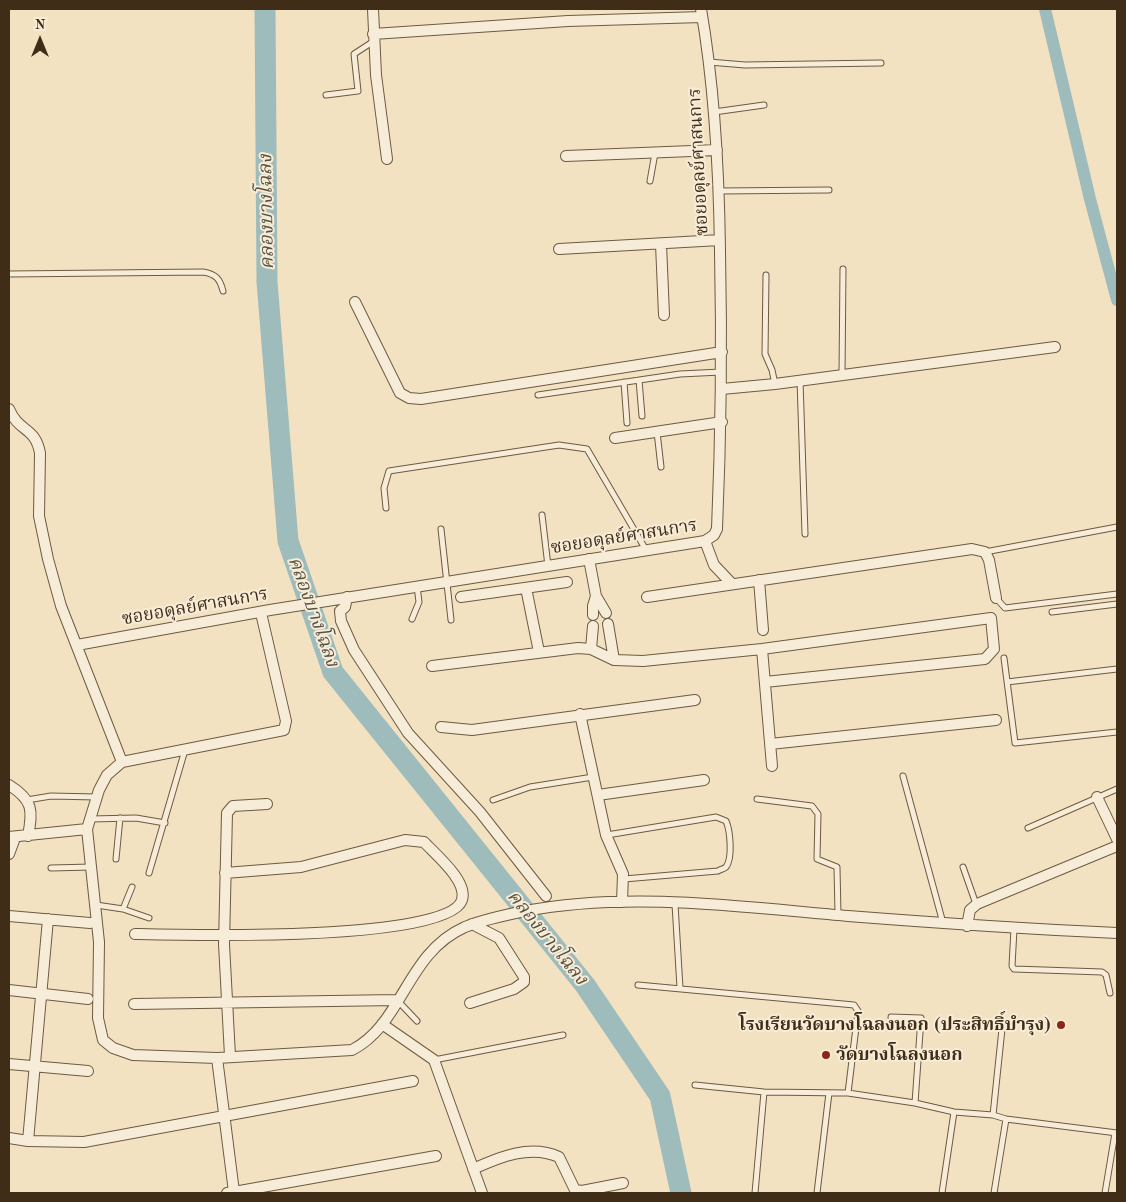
<!DOCTYPE html>
<meta charset="utf-8">
<style>
body{margin:0}
#map{position:relative;width:1126px;height:1202px;overflow:hidden;background:#f3e2c2;font-family:"Old Standard TT",serif}
canvas{display:block}
.frame{position:absolute;inset:0;border:10px solid #3f2d17;pointer-events:none}
.north{position:absolute;left:15px;top:15px;width:50px;height:50px;-webkit-text-stroke:4px #f7ecd7;paint-order:stroke;rotate:0deg;font-size:14px;font-weight:700;line-height:20px;text-align:center;color:#3f2d17}
.north::after{content:'';display:block;margin:auto;width:18px;height:22px;background:#3f2d17;clip-path:polygon(50% 0,100% 100%,50% 72%,0 100%)}
</style>
<div id="map">
<canvas width="1126" height="1202"></canvas>
<div class="frame"></div>
<div class="north">N</div>
</div>
<script>
const ctx = document.querySelector('canvas').getContext('2d');
ctx.lineJoin = 'round';
function strokePath(path, color, width, dash) {
  ctx.strokeStyle = color;
  ctx.lineWidth = width;
  ctx.lineCap = dash ? 'butt' : 'round';
  ctx.setLineDash(dash || []);
  ctx.stroke(path);
}
function drawText(font, color, halo, rows, align = 'center') {
  ctx.font = font + ' "Old Standard TT","Noto Serif Thai",serif';
  ctx.lineWidth = 4;
  ctx.setLineDash([]);
  ctx.textBaseline = 'middle';
  ctx.strokeStyle = halo;
  ctx.fillStyle = color;
  for (const [text, x, y, turn = 0] of rows) {
    ctx.save();
    ctx.translate(x, y);
    ctx.rotate((+turn || 0) * Math.PI / 180);
    ctx.textAlign = isNaN(turn) ? turn : align;
    if (halo) ctx.strokeText(text, 0, 0);
    ctx.fillText(text, 0, 0);
    ctx.restore();
  }
}
strokePath(new Path2D(`
 M 1045,9 L 1090,199 L 1117,300`), '#9ebcbc', 12);
strokePath(new Path2D(`
 M 265,9 L 267,282 L 288,541 L 333,672 L 585,985 L 660,1096 L 681,1193`), '#9ebcbc', 21);
const lane = new Path2D(`
 M 709,62 L 745,65 L 881,63
 M 326,95 L 358,91 L 354,54 L 374,41
 M 714,112 L 764,105
 M 650,181 L 655,153
 M 719,191 L 829,190
 M 9,274 L 203,272 C 216,274 220,279 223,291
 M 766,275 L 765,354 L 772,370 L 775,384
 M 842,374 L 843,269
 M 639,380 L 642,416
 M 800,380 L 805,534
 M 624,382 L 627,423
 M 538,395 L 680,374 L 721,372
 M 657,432 L 661,467
 M 386,508 L 384,488 L 389,471 L 559,445 L 587,449 L 646,550
 M 542,515 L 548,566
 M 441,529 L 451,620
 M 985,552 L 1117,527
 M 996,598 L 1005,608 L 1117,594
 M 1052,612 L 1117,604
 M 412,619 L 419,602 L 417,586
 M 1004,658 L 1015,743 L 1117,732
 M 1007,682 L 1117,669
 M 903,776 L 943,923
 M 757,799 L 812,806 L 818,814 L 817,859 L 837,867 L 838,915
 M 27,800 L 51,796 L 96,797
 M 493,800 L 530,787 L 593,777
 M 90,819 L 136,818 L 165,823
 M 1028,828 L 1117,789
 M 607,835 L 716,817 L 726,821 C 730,830 733,858 726,867 C 724,869 721,869 718,871 L 624,879
 M 116,859 L 120,818
 M 963,867 L 976,904
 M 51,868 L 92,867
 M 149,873 L 185,750
 M 675,904 L 680,988
 M 96,905 L 123,909 L 149,918
 M 123,909 L 132,887
 M 1014,929 L 1012,966 L 1014,969 L 1102,972 L 1106,975 L 1110,993
 M 638,985 L 854,1005 L 858,1011 L 848,1093
 M 397,1000 L 417,1021
 M 891,1017 L 921,1018 L 915,1103
 M 434,1060 L 563,1035
 M 695,1085 L 764,1092 L 848,1093 L 915,1103 L 954,1112 L 993,1115 L 1006,1119 L 1117,1133
 M 993,1115 L 1002,1029
 M 755,1193 L 764,1092
 M 817,1193 L 829,1093
 M 942,1193 L 954,1112
 M 994,1193 L 1006,1119
 M 1105,1193 L 1115,1133`);
const street = new Path2D(`
 M 373,9 L 376,75 L 387,159
 M 373,34 L 568,21 L 702,17
 M 566,156 L 717,150
 M 661,244 L 664,315
 M 559,249 L 720,240
 M 355,302 L 400,393 L 409,398 L 421,399 L 722,352
 M 722,389 L 775,384 L 1055,347
 M 9,409 C 19,433 35,426 40,453 L 39,516 L 48,559 L 61,606 L 122,762
 M 615,438 L 722,422
 M 705,541 L 714,565 L 732,584
 M 589,559 L 596,596
 M 759,580 L 763,630
 M 526,588 L 539,652
 M 347,597 L 345,607 L 340,611 L 341,621 L 354,650 L 408,733 L 480,812 L 546,896
 M 461,597 L 567,582
 M 647,597 L 972,549 L 985,552 L 989,560 L 996,598
 M 261,613 L 286,721 L 284,730 L 122,762 L 107,775 L 99,790 L 87,829 L 99,942 L 98,1018 L 103,1040 L 113,1048 L 133,1055 L 217,1058 L 352,1050 C 403,1024 406,953 465,927 C 485,919 505,915 525,911 C 630,891 743,907 848,916 C 938,923 1027,929 1117,933
 M 593,615 L 593,606 L 596,596 L 606,613
 M 608,624 L 614,660
 M 77,645 L 270,610 L 705,541 L 714,535 L 717,529 C 721,436 722,344 720,251 C 719,170 715,89 701,9
 M 591,649 L 593,626
 M 762,649 L 772,766
 M 432,666 L 578,648 L 591,649 L 614,660 L 643,661 L 762,649 L 991,618 L 994,649 L 985,659 L 765,682
 M 580,714 L 606,835 L 623,874 L 622,902
 M 441,727 L 472,730 L 695,700
 M 770,744 L 996,720
 M 9,785 C 33,800 33,810 28,836
 M 598,795 L 704,780
 M 1097,797 L 1117,839
 M 9,837 L 87,829
 M 9,854 L 15,838
 M 9,916 L 90,923
 M 48,919 L 28,1141 L 84,1142 L 413,1081
 M 967,926 L 970,910 L 977,904 L 1117,846
 M 135,934 C 180,935 449,942 462,900 C 468,881 436,855 424,842 L 405,840 L 301,867 L 225,873
 M 9,990 L 88,999
 M 470,1003 L 514,989 L 524,982 L 524,977 L 499,938 L 472,924
 M 134,1004 L 397,1000
 M 382,1024 L 434,1060 L 482,1193
 M 230,1056 L 224,944 L 227,813 L 233,806 L 267,804
 M 217,1058 L 234,1192 L 227,1193
 M 9,1064 L 88,1071
 M 9,1138 L 28,1141
 M 473,1169 C 500,1157 530,1144 559,1157 L 575,1190 L 582,1191 L 623,1183
 M 234,1192 L 436,1156`);
strokePath(lane, '#6c5a42', 7);
strokePath(street, '#6c5a42', 12);
strokePath(lane, '#f7ecd7', 5);
strokePath(street, '#f7ecd7', 10);
for (const [x, y, r, color] of [
 [1061,1025,5,"#8f2418"],
 [826,1055,5,"#8f2418"]
]) {
  const dot = new Path2D();
  dot.arc(x, y, r, 0, 2 * Math.PI);
  ctx.fillStyle = color;
  ctx.fill(dot);
  strokePath(dot, '#f7ecd7', 2);
}
drawText('18px', '#3f2d17', '#f7ecd7', [
 ["ซอยอดุลย์ศาสนการ",699,162,-93],
 ["ซอยอดุลย์ศาสนการ",624,537,-9],
 ["ซอยอดุลย์ศาสนการ",195,607,-10]
]);
drawText('bold 18px', '#3f2d17', '#f7ecd7', [
 ["โรงเรียนวัดบางโฉลงนอก (ประสิทธิ์บำรุง)",1051,1025],
 ["วัดบางโฉลงนอก",836,1055,"left"]
], 'right');
drawText('italic 19px', '#575140', '#f7ecd7', [
 ["คลองบางโฉลง",267,212,-91],
 ["คลองบางโฉลง",313,612,70],
 ["คลองบางโฉลง",547,938,51]
]);
</script>
